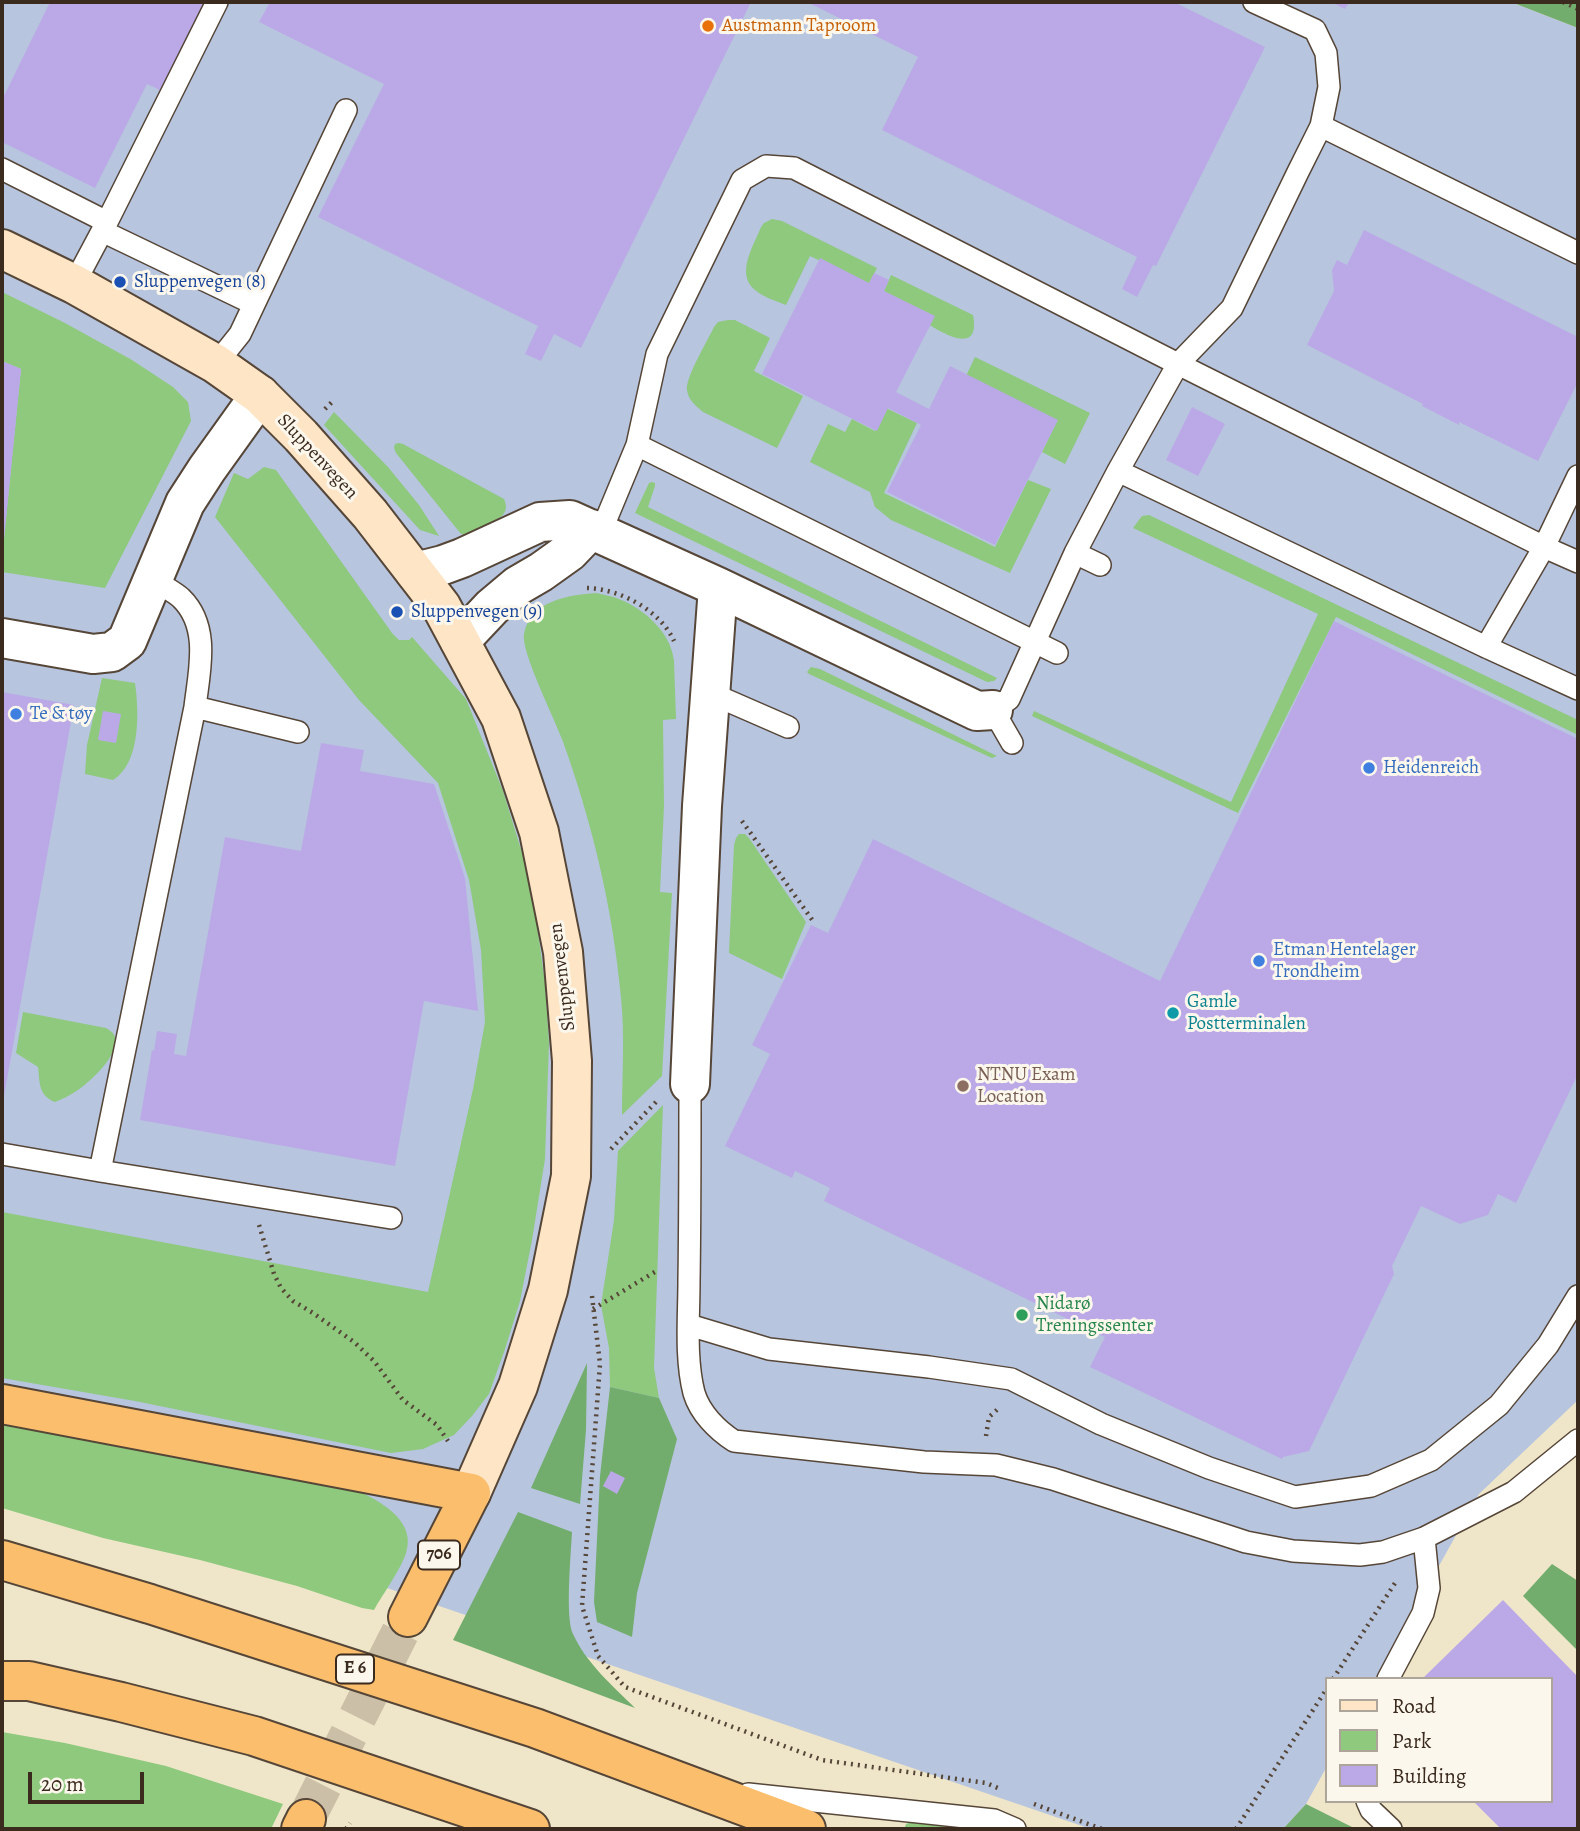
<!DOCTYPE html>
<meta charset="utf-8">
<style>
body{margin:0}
#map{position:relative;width:1580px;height:1831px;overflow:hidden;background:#efe6c9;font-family:Alegreya,serif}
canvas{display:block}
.frame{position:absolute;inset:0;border:4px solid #3b2a1e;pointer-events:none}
.legend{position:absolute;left:1325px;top:1677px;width:228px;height:126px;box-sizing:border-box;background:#fbf7ec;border:2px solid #aea59a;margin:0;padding:9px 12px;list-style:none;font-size:21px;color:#3b2a1e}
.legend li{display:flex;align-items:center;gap:14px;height:35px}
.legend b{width:35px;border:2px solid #aea59a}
.scale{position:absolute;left:28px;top:1772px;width:116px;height:32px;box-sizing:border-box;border:4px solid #3b2a1e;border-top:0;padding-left:9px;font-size:21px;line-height:24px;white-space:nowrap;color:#3b2a1e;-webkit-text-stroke:5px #fbf7ec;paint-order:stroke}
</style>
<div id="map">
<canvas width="1580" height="1831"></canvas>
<div class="frame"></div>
<ul class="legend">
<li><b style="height:9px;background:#fde5c5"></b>Road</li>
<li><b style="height:19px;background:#8ec97e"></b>Park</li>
<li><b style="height:19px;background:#bba9e7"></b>Building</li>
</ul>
<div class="scale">20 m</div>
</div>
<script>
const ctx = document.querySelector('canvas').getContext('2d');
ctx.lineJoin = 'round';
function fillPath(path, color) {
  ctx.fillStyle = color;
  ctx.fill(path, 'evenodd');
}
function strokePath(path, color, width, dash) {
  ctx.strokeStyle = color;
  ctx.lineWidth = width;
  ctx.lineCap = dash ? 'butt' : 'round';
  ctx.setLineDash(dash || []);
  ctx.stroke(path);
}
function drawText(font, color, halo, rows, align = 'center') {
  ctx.font = font + ' Alegreya,serif';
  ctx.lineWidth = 6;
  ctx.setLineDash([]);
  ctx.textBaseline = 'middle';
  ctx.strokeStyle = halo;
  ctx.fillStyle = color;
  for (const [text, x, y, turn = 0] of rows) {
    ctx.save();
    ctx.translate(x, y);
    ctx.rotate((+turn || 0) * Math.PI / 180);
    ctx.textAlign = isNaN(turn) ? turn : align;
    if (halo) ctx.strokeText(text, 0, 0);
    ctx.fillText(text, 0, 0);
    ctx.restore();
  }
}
fillPath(new Path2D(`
 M 2,2 L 1511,2 L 1578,28 L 1578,1400 L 1479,1494 L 1376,1679 L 1326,1679 L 1326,1768 L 1306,1804 L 1283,1829 L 1091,1829 L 587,1657 L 2,1455 Z`), '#b7c5de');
fillPath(new Path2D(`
 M 772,219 L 782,221 L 877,268 L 869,284 L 810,256 L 786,305 C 776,301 763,297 755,290 C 735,274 754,245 761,227 L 764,223 Z
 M 891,275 L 973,315 C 985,376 896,301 884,291 Z
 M 2,292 L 65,323 L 132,360 L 173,387 L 188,402 L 191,421 L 105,588 L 2,572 L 2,557 L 21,369 L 2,361 Z
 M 728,320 L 735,320 L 770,338 L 754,371 L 803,396 L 777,448 L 703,412 C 696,406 688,400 687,390 C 685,378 708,340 714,327 L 718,322 Z
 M 975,357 L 1090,413 L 1065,464 L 1042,452 L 1057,421 L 966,376 Z
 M 886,408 L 917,423 L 884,493 L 995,547 L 1028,480 L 1051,489 L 1010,573 L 891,520 L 875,507 L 870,492 L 810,462 L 828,424 L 845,432 L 852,419 L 875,431 Z
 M 334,412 L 388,467 L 419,505 L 439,536 L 420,530 L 324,425 Z
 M 399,443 L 403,444 L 504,499 C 507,506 507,511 501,517 L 467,535 L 461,534 L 396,453 L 394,448 L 395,444 Z
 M 264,467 L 276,470 L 392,633 L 399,640 L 409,640 L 412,637 L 466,699 L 503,791 L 523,856 L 537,925 L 545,983 L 549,1043 L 545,1159 L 532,1240 L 520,1301 L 505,1349 L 489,1394 L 472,1416 L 454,1435 L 423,1449 L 391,1453 L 135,1401 L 2,1378 L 2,1212 L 428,1292 L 473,1089 L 485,1022 L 481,950 L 469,880 L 438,783 L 359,700 L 215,517 L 234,473 L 248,479 Z
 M 652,482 L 655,483 L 655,486 L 648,507 L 997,678 L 994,681 L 987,682 L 635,513 L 649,483 Z
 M 1149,515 L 1578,720 L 1578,735 L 1336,617 L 1238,813 L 1032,716 L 1034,711 L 1231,802 L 1318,614 L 1133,528 L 1142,516 Z
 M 596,593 C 604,595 612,596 619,599 C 644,609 671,632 674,661 L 676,719 L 663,720 L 664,806 L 660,892 L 672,893 L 662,1076 L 622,1115 C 622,1076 625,1036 621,998 C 613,909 592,822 562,739 C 554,717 521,652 524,634 C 530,601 568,595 596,593 Z
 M 811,667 L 820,669 L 997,756 L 992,758 L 809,674 L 807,672 Z
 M 102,678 L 135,683 C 139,711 141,763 113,780 L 85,774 L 87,745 Z
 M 739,834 L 745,834 L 749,838 L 806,922 L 782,979 L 729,953 L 734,845 L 736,838 Z
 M 23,1012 L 106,1028 C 109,1030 113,1032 114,1035 C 124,1052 88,1084 75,1092 C 69,1096 62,1099 55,1102 C 38,1095 40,1083 38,1067 L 16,1053 Z
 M 663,1105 L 654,1368 L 659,1398 L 610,1387 L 609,1348 L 601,1305 L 614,1220 L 618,1151 Z
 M 2,1421 L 347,1486 C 373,1497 418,1518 406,1553 C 401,1569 383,1594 374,1610 L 362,1608 L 297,1586 L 200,1560 L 103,1538 L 2,1508 Z
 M 2,1732 L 65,1743 L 166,1766 L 283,1804 L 271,1829 L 2,1829 Z
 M 911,1822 L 966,1829 L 907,1829 L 905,1827 L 906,1824 Z`), '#8ec97e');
fillPath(new Path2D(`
 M 1511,2 L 1578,2 L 1578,28 Z
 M 587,1363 L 586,1430 L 580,1504 L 531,1488 Z
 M 610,1387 L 659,1398 L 677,1439 L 637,1593 L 632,1637 L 597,1622 L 594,1602 L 600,1476 Z
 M 518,1512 L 572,1532 C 571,1553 565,1618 573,1634 C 586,1663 613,1686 635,1708 L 453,1640 Z
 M 1552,1564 L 1578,1581 L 1578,1651 L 1523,1596 Z
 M 1306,1804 L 1356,1829 L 1283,1829 Z`), '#72ad6d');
fillPath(new Path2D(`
 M 50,2 L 206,2 L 162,91 L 147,84 L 95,188 L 2,142 L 2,100 Z
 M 270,2 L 751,2 L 581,348 L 554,334 L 541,361 L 525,354 L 538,326 L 318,217 L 384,84 L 259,22 Z
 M 807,2 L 1174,2 L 1265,47 L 1156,266 L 1153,265 L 1137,297 L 1122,289 L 1137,257 L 882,130 L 918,57 Z
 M 1331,2 L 1349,2 L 1345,9 Z
 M 1364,230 L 1578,337 L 1578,382 L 1538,461 L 1459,422 L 1459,425 L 1422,406 L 1423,404 L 1307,345 L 1334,291 L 1332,270 L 1337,260 L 1347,265 Z
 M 820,258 L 869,283 L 874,273 L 889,280 L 884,291 L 935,316 L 896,392 L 929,409 L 950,366 L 1058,420 L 995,545 L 887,492 L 921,425 L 888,408 L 877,431 L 762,374 Z
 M 2,361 L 21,369 L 4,540 L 2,540 Z
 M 1192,407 L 1225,424 L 1198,476 L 1166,460 Z
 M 1334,621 L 1578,739 L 1578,1074 L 1516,1203 L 1498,1194 L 1488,1215 L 1460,1224 L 1421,1206 L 1392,1266 L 1394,1274 L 1309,1451 L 1283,1457 L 1282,1459 L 1090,1367 L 1105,1337 L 824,1201 L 830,1188 L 795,1171 L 792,1178 L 725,1146 L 770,1054 L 752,1045 L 811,925 L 828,933 L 873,839 L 1160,981 Z
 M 2,692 L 74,705 L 4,1096 L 2,1096 Z
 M 103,711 L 121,714 L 116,743 L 98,740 Z
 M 321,743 L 364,750 L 360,771 L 434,784 L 465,878 L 478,1011 L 424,1001 L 395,1166 L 140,1120 L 152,1050 L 154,1051 L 157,1031 L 177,1034 L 174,1054 L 186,1056 L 225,837 L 301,851 Z
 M 611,1471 L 625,1478 L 617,1494 L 603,1486 Z
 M 1503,1600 L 1578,1677 L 1578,1829 L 1501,1829 L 1475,1803 L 1477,1801 L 1550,1801 L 1550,1679 L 1422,1679 Z`), '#bba9e7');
strokePath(new Path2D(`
 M 306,1819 L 408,1617`), '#cbc0a7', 38, [38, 19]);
const lane = new Path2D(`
 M 1321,126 L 1578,253
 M 2,169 L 107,222
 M 102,231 L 254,304
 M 74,284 L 107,222 L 217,2
 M 216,364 L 240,334 L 346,110
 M 637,445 L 1057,653
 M 1118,471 L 1486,647 L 1578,689
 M 600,534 L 637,445 L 657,354 L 742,180 L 766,166 L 794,168 L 1178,364 L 1544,547 L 1578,562
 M 1075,553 L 1100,565
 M 1486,647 L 1544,547 L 1578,476
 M 710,693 L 788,727
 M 195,707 L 298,732
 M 1012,743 L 993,710 L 1009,699 L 1075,553 L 1118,471 L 1178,364 L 1232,308 L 1298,172 L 1321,126 L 1329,87 L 1326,53 L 1315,30 L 1254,2
 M 690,1084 C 690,1149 690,1215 689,1281 C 689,1317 685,1358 694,1393 C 700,1413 717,1430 734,1441 L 924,1462 L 996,1465 L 1053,1479 L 1246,1542 L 1293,1551 L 1360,1555 L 1383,1552 L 1424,1538 L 1514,1492 L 1578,1440
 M 2,1154 L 100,1171 L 391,1218
 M 100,1171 L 195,707 C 199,672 211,627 181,598 C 173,591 162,586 154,580
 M 689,1325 L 769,1349 L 929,1367 L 1011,1379 L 1101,1424 L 1209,1468 L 1295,1497 L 1371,1486 L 1431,1460 L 1499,1405 L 1548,1345 L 1578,1296
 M 1388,1679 L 1423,1613 L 1429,1588 L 1424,1538
 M 748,1794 L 994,1820 L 1015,1829
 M 1367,1801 L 1371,1810 L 1391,1829`);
const street = new Path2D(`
 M 415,572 L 443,565 L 462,558 L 540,522 L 570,520 L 718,587 L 977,711 L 993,710
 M 2,638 L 93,654 L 112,652 L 127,641 L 185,503 L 207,469 L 260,395
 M 460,641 L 492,607 L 517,586 L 541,572 L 569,552 L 591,529
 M 690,1084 L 702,806 L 718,587`);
const secondary = new Path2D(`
 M 2,249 L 74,284 L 216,364 L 260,395 L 301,436 L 370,514 L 441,606 L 501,718 L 539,832 L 563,952 L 572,1061 L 571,1176 L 548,1290 L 518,1386 L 471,1493`);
const highway = new Path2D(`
 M 2,1404 L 471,1493 L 408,1617
 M 2,1560 L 150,1604 L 535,1728 L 806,1829
 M 2,1681 L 29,1681 L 121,1702 L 254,1736 L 530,1829
 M 301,1829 L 306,1819`);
strokePath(lane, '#564638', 24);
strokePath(street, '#564638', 42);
strokePath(secondary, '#564638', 42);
strokePath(highway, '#564638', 42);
strokePath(new Path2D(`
 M 1563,2 L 1578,9
 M 325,409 L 333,401
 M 587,588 C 620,589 660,610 674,641
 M 742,821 L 813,921
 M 611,1149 L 656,1102
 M 259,1225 L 274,1274 L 281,1288 L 293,1301 L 313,1313 L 354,1342 L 374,1361 L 403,1400 L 437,1425 L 450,1444
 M 592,1296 L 600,1364 L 582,1606 L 598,1656 L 625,1687 L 822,1760 L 986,1783 L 998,1788
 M 593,1309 L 658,1270
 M 986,1436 L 989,1417 L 999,1408
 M 1333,1679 L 1397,1580
 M 1034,1804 L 1102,1829
 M 346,1829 L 350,1823
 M 1236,1829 L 1326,1690`), '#564638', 4.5, [2, 5]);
strokePath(lane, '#fff', 21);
strokePath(street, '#fff', 38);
strokePath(secondary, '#fde5c5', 38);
strokePath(highway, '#fabe6d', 38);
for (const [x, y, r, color] of [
 [708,26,7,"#e8710a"],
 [120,282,7,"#1a4fb4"],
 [397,612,7,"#1a4fb4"],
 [16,714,7,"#3f7fe0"],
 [1369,768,7,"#3f7fe0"],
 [1259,961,7,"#3f7fe0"],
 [1173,1013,7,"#0f9aa8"],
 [963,1086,7,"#8d6e63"],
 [1022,1315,7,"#2e9e5b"]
]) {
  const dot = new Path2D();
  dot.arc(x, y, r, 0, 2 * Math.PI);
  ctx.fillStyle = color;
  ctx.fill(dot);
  strokePath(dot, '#fbf7ec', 2.5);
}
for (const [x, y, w] of [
 [439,1555,42],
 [355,1669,38]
]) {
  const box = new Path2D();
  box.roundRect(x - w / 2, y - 14.5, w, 29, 5);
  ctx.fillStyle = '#fbf7ec';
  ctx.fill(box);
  strokePath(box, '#3b2a1e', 2);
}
drawText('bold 18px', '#3b2a1e', null, [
 ["706",439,1555],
 ["E 6",355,1669]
]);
drawText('19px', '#c56008', '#fbf7ec', [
 ["Austmann Taproom",722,26]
], 'left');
drawText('19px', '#164399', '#fbf7ec', [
 ["Sluppenvegen (8)",134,282],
 ["Sluppenvegen (9)",411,612]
], 'left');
drawText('19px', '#3b2a1e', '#fbf7ec', [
 ["Sluppenvegen",317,457,47],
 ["Sluppenvegen",563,977,-97]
]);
drawText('19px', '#366cbe', '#fbf7ec', [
 ["Te & tøy",30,714],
 ["Heidenreich",1383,768],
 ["Etman Hentelager",1273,950],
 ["Trondheim",1273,972]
], 'left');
drawText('19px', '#0d838f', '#fbf7ec', [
 ["Gamle",1187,1002],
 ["Postterminalen",1187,1024]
], 'left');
drawText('19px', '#785e54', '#fbf7ec', [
 ["NTNU Exam",977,1075],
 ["Location",977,1097]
], 'left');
drawText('19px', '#27864d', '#fbf7ec', [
 ["Nidarø",1036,1304],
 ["Treningssenter",1036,1326]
], 'left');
</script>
